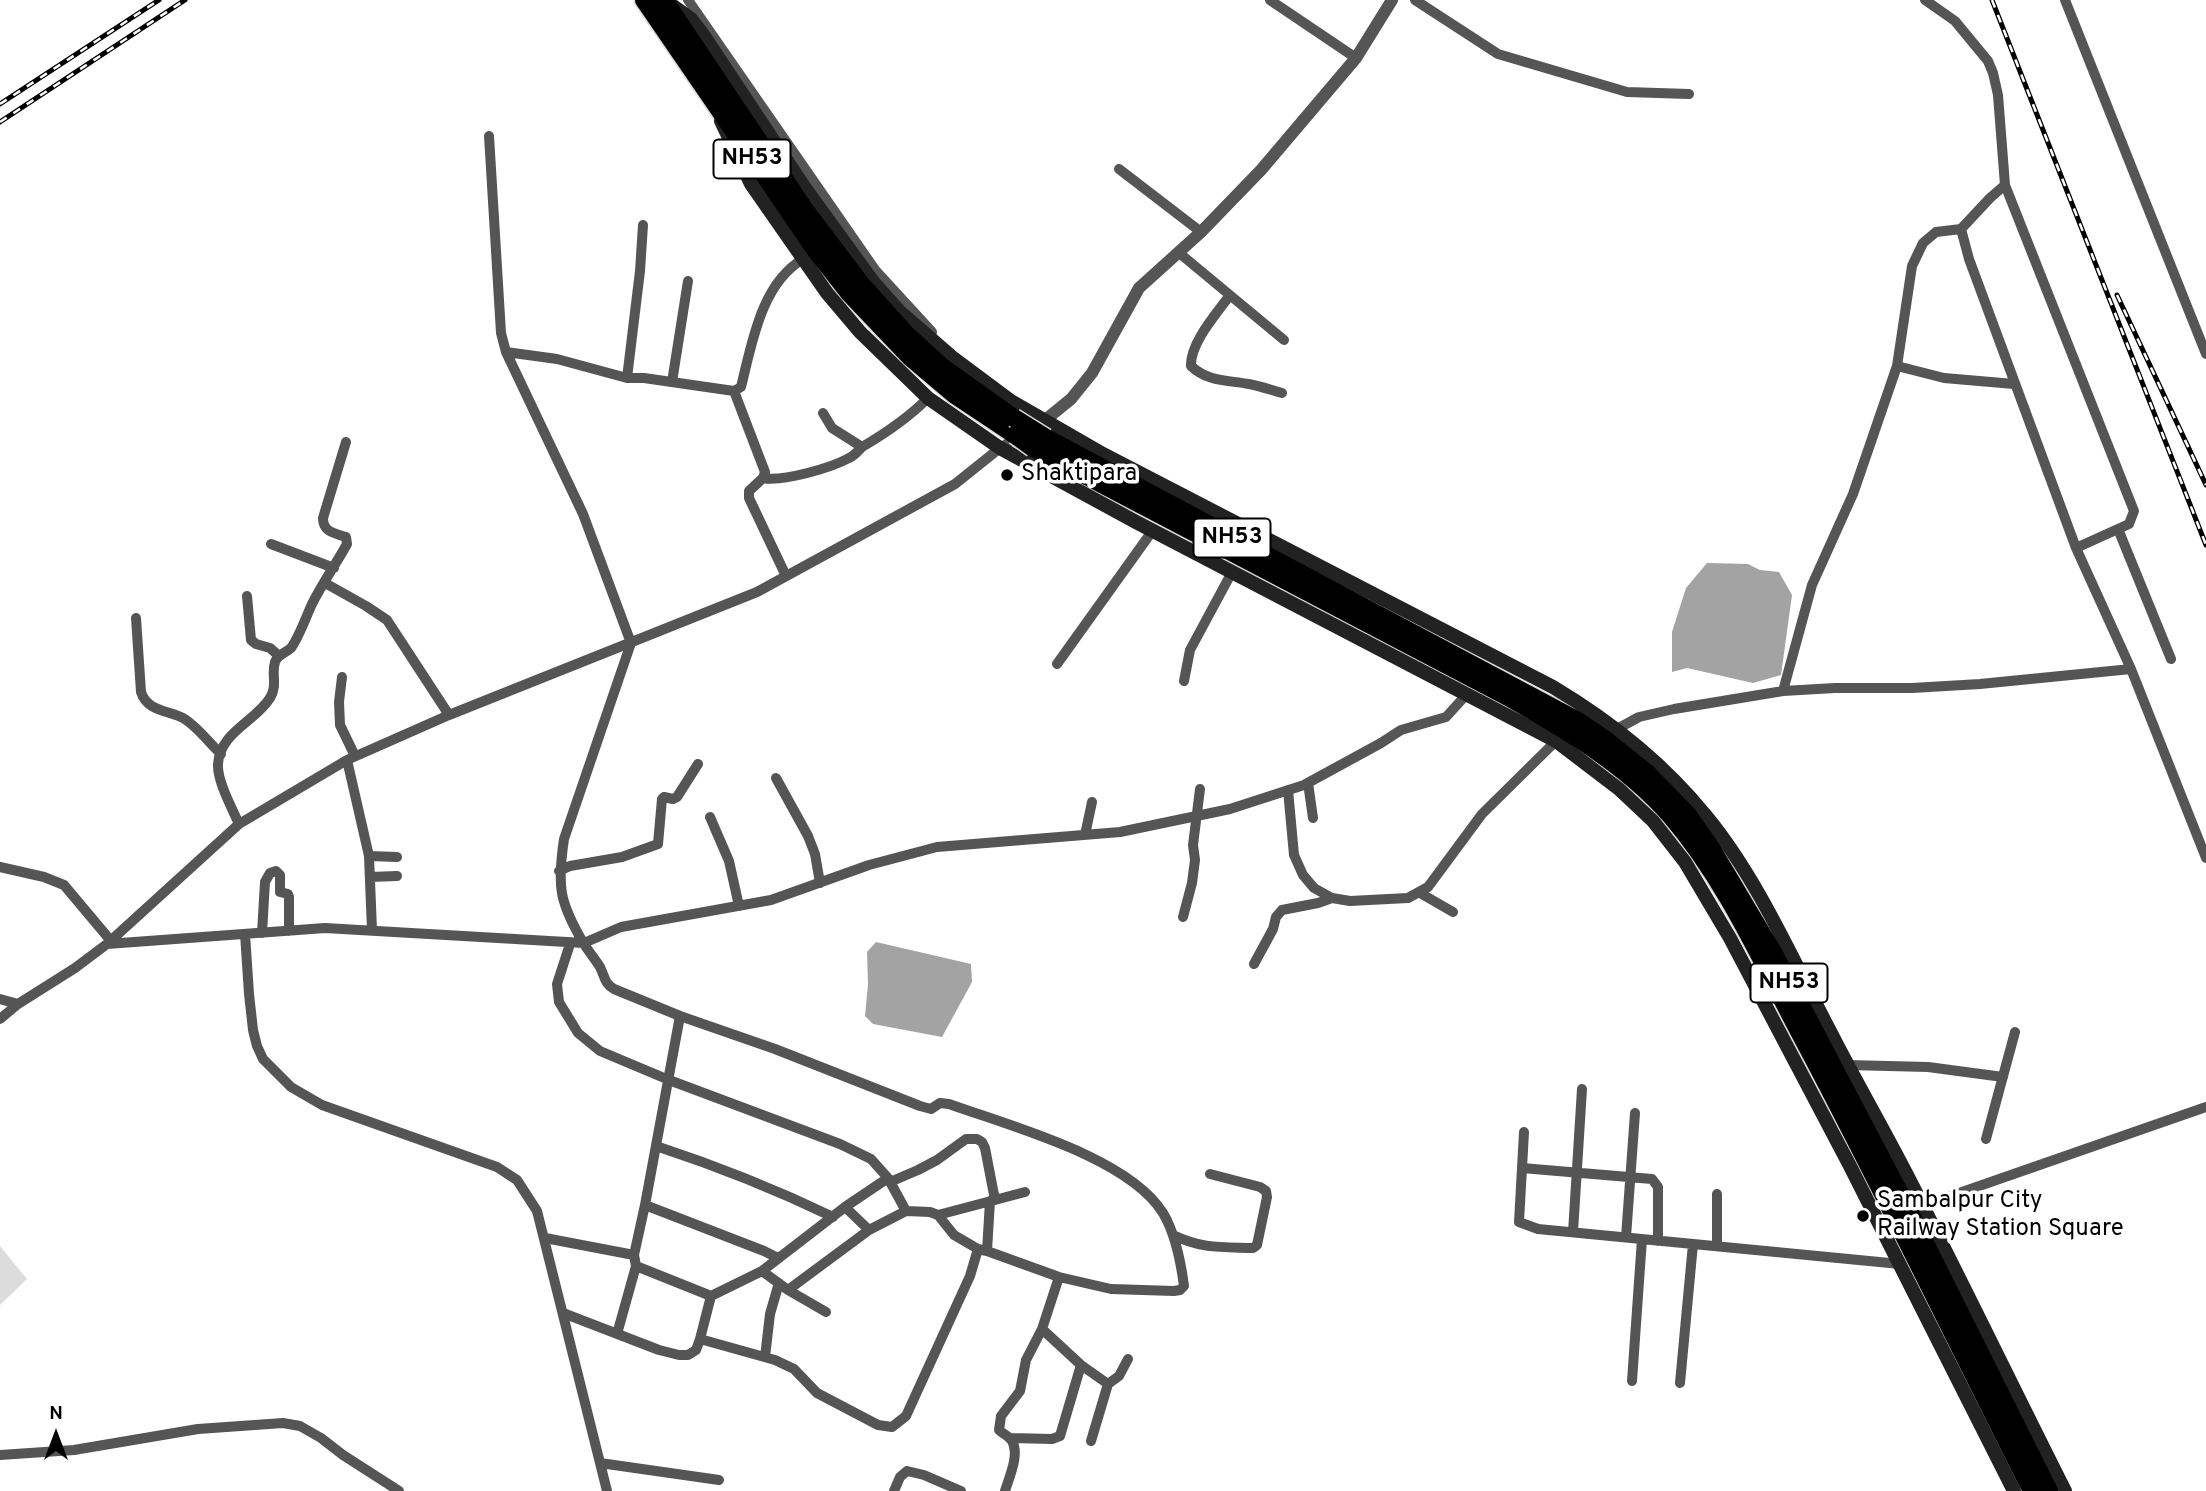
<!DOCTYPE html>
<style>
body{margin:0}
#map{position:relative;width:2206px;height:1491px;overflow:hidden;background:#fff;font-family:Overpass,sans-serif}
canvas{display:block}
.north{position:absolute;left:21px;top:1400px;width:70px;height:70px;-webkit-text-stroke:5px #fff;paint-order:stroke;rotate:0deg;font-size:19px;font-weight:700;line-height:28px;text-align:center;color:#000}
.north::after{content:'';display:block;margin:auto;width:24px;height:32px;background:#000;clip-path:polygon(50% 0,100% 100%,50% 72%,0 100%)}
</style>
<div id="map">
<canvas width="2206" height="1491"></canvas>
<div class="north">N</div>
</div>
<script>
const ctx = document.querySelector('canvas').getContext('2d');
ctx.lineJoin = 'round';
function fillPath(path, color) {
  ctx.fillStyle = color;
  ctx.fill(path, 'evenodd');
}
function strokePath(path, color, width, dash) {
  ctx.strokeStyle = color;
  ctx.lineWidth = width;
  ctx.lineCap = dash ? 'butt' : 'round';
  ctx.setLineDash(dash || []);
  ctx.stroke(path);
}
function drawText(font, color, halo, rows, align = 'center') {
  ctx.font = font + ' Overpass,sans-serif';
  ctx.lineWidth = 7;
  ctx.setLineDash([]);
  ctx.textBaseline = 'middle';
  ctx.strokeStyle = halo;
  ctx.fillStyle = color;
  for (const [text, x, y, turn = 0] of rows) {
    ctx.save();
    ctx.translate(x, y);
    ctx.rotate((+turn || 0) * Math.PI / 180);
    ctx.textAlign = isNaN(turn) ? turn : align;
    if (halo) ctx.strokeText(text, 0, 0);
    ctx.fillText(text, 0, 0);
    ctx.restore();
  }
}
fillPath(new Path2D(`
 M 0,1246 L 27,1279 L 0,1305 Z`), '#dcdcdc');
fillPath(new Path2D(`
 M 1707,563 L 1748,564 L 1760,570 L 1779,572 L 1792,595 L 1781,675 L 1753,683 L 1687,668 L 1672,672 L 1672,632 L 1686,588 Z
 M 876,942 L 971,964 L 972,982 L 942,1037 L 873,1024 L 865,1016 L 868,984 L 867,952 Z`), '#a3a3a3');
const trunk = new Path2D(`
 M 644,0 L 816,251 L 849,293 L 910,357 L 955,395 L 1015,435
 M 664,0 L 805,210 L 861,284 L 907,335 L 941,366 L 1014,418
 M 1046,438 L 1578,721 L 1606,740 L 1647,773 L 1688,815 L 1713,851 L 1773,952 L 1909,1211 L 2049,1491
 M 1033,448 L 1508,697 C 1566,730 1625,764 1670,815 C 1726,880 1762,962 1802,1037 C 1882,1187 1955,1340 2032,1491`);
strokePath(trunk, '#dbdbdb', 21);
strokePath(new Path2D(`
 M 688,0 L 876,271 L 932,332
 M 1270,0 L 1356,58
 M 1415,0 L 1498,54 L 1627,92 L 1689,94
 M 1925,0 L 1955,21 L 1988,61 L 1993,73 L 1998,95 L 2005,185 L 1990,198 L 1961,229 L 1969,259 L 2076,548 L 2131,669 L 2206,858
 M 2065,0 L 2206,354
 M 489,136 L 501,333 L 506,352 L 583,514 L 631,643 L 564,839 C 557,886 559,902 584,944 C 589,952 595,959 600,967 C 605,977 604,983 614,989 L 680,1016 L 775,1049 L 920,1106 L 931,1109 L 940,1103 L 949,1104 C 1010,1126 1128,1157 1163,1213 C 1175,1233 1181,1263 1184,1286 L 1180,1290 L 1174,1291 L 1111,1289 L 1059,1277 L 987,1251 L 978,1249
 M 1119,169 L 1201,232
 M 2005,185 L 2134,511 L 2129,524 L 2076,548
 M 1178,252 L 1284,340
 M 1230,295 C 1217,313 1190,343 1191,366 C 1208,382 1227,380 1249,384 C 1260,386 1271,390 1282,393
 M 506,352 L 557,359 L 627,378 L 644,378 L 734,391 L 741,387 C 752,343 761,284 803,259
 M 1897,366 L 1944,378 L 2014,384
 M 627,378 L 640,271 L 643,225
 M 672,382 L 688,281
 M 734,391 L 765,472 L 763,478 L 749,491 L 749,498 L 786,576
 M 823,413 L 832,428 L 862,447 C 886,433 908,418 928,398
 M 763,478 C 782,482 831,468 849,458 C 854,456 858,451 862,447
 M 2118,529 L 2171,659
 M 271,544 L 334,568
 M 325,583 L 366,606 L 387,620 L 449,715
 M 247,596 L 251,640 L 256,644 L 270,648 L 279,656
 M 136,618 L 141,692 C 147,711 167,710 183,718 C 197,726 209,743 221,754
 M 1057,664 L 1153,530
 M 342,677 L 339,702 L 340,725 L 355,756
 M 1184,681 L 1190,650 L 1232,572
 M 1783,691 L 1812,585 L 1853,494 L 1897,366 L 1912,266 L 1923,243 L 1936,232 L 1961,229
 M 1617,729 L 1639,717 L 1674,709 L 1783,691 L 1835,688 L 1912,688 L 1980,684 L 2131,669
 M 347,760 L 369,856 L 372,930
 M 776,778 L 808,836 L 815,854 L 820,883
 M 1308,783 L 1313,818
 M 1288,790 L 1294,855 L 1303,875 L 1314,888 L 1332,898 L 1350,901 L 1408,898 L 1428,887 L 1482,814 L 1556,741
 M 710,817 L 729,861 L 739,906
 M 239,824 C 232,808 217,781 218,764 C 220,732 255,722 270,698 C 278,685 271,675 275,662 C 278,654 286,653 291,648 C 299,637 306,617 312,604 C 322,584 336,564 347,544 L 346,537 C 334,533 323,532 323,518 L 346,442
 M 1085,835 L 1092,802
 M 369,856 L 397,857
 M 0,867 L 44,877 L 64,885 L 111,941
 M 559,871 L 570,866 L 622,857 L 658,844 L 662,799 L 664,797 L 673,799 L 677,797 L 698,764
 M 370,877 L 397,876
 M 1420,893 L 1453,912
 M 1183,917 L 1192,883 L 1195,860 L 1193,845 L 1200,789
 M 262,933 L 265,882 L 270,873 L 276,871 L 280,875 L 280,892 L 288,894 L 289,897 L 289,931
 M 245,934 L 249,994 L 253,1030 L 257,1046 L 263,1059 L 291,1087 L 322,1105 L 497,1167 L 517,1180 L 537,1211 L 607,1491
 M 107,944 L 325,928 L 584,943 L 621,927 L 771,900 L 869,865 L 937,847 L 1120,832 L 1230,809 L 1304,785 L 1381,743 L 1401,730 L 1446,717 L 1467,694
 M 570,944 L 557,984 L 559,1002 L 578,1033 L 600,1051 L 669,1080 L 840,1144 L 871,1159 L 888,1178 L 906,1211
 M 1254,964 L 1273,929 L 1276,917 L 1282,910 L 1318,903 L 1332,898
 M 0,999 L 18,1004
 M 0,1019 L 18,1004 L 75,968 L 107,944 L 239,824 L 347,760 L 449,715 L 757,592 L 955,484 L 1000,448 L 1018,437
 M 1848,1065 L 1928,1067 L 2003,1077
 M 1524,1132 L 1519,1222 L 1538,1229 L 1900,1264
 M 1986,1139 L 2015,1032
 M 656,1146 C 717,1166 775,1189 833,1217
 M 1522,1168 L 1652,1179 L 1658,1187 L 1658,1241
 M 890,1182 L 918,1170 L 937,1160 L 966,1139 L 977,1139 L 982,1142 L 985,1148 L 995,1200
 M 1717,1194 L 1717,1246
 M 645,1205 L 680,1016
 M 845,1207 L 888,1178
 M 1919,1207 L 2206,1107
 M 938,1215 L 1025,1192
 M 1573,1232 L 1582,1089
 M 1173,1235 C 1202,1249 1221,1247 1253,1248 L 1257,1245 L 1267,1197 L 1266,1191 L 1260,1187 L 1210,1174
 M 1626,1237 L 1635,1113
 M 545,1238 L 634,1255
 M 987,1251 L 990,1201
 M 636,1266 L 711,1296 L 700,1339
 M 762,1271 L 788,1290 L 826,1312
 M 1059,1277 L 1042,1329 L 1081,1365 L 1108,1384 L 1119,1376 L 1128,1359
 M 788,1290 L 869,1230
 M 563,1313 L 659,1350 L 679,1355 L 688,1355 L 696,1350 L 700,1339 L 775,1360 L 794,1369 L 817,1393 L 878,1425 L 892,1427 L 906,1416 L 970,1276 L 978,1249 L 954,1235 L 938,1215 L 930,1212 L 906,1211 L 869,1230 L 845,1207 L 762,1271 L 711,1296
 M 617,1334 L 636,1266 L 634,1255 L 645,1205 L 764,1251 L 778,1258
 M 765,1357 L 770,1314 L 779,1283
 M 1632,1381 L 1642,1239
 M 1680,1383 L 1693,1244
 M 1011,1438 L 1052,1439 L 1060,1436 L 1081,1365
 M 1091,1441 L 1108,1384
 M 0,1455 L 74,1450 L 198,1429 L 283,1423 L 300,1426 L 321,1438 L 343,1455 L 399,1491
 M 600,1463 L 719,1480
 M 894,1491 L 900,1477 L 907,1471 L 924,1475 L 961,1491
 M 1005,1491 C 1009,1478 1020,1454 1012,1441 C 1009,1436 1003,1434 999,1430 L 1001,1416 L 1020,1391 L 1026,1360 L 1042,1329`), '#555', 10);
strokePath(new Path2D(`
 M 1044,421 L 1071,399 L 1092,373 L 1139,288 L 1201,232 L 1261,170 L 1356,58 L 1392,0`), '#555', 12);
strokePath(new Path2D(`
 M 669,3 L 691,19 L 702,33 L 805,188 L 874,283 L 899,311 L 952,357 L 1011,401 L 1103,454 L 1553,687 C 1610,721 1664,764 1706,816 C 1758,879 1794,963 1832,1035 C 1856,1082 1883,1128 1907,1175 C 1961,1280 2012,1386 2065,1491
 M 721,121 L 751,184 L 827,293 L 860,332 L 928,398 L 1000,448 L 1136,522 L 1556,741 L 1619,789 L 1653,821 L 1685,862 L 1730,938 L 1850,1166 L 2014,1491`), '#222', 14);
strokePath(trunk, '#000', 18);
const rail = new Path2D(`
 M 1992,0 L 2206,545
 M 0,104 L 159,0
 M 0,122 L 185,0
 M 2117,295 L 2206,485`);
strokePath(rail, '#000', 5);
strokePath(rail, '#fff', 2.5, [8]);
const trunkBridge = new Path2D(`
 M 1014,418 L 1046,438
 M 1015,435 L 1033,448`);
strokePath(trunkBridge, '#dbdbdb', 21, []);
strokePath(trunkBridge, '#000', 18);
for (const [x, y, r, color] of [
 [1007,475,7,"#000"],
 [1863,1216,7,"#000"]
]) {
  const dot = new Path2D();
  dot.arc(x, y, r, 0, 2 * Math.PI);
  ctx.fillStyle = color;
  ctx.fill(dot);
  strokePath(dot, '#fff', 2.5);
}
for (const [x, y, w] of [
 [752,159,77],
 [1232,538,77],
 [1789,983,77]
]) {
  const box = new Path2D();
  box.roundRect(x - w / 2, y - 19.5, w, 39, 5);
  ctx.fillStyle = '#fff';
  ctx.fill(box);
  strokePath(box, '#000', 2);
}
drawText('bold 23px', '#000', null, [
 ["NH53",752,159],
 ["NH53",1232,538],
 ["NH53",1789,983]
]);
drawText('24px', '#000', '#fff', [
 ["Shaktipara",1021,475],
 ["Sambalpur City",1877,1202],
 ["Railway Station Square",1877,1230]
], 'left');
</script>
